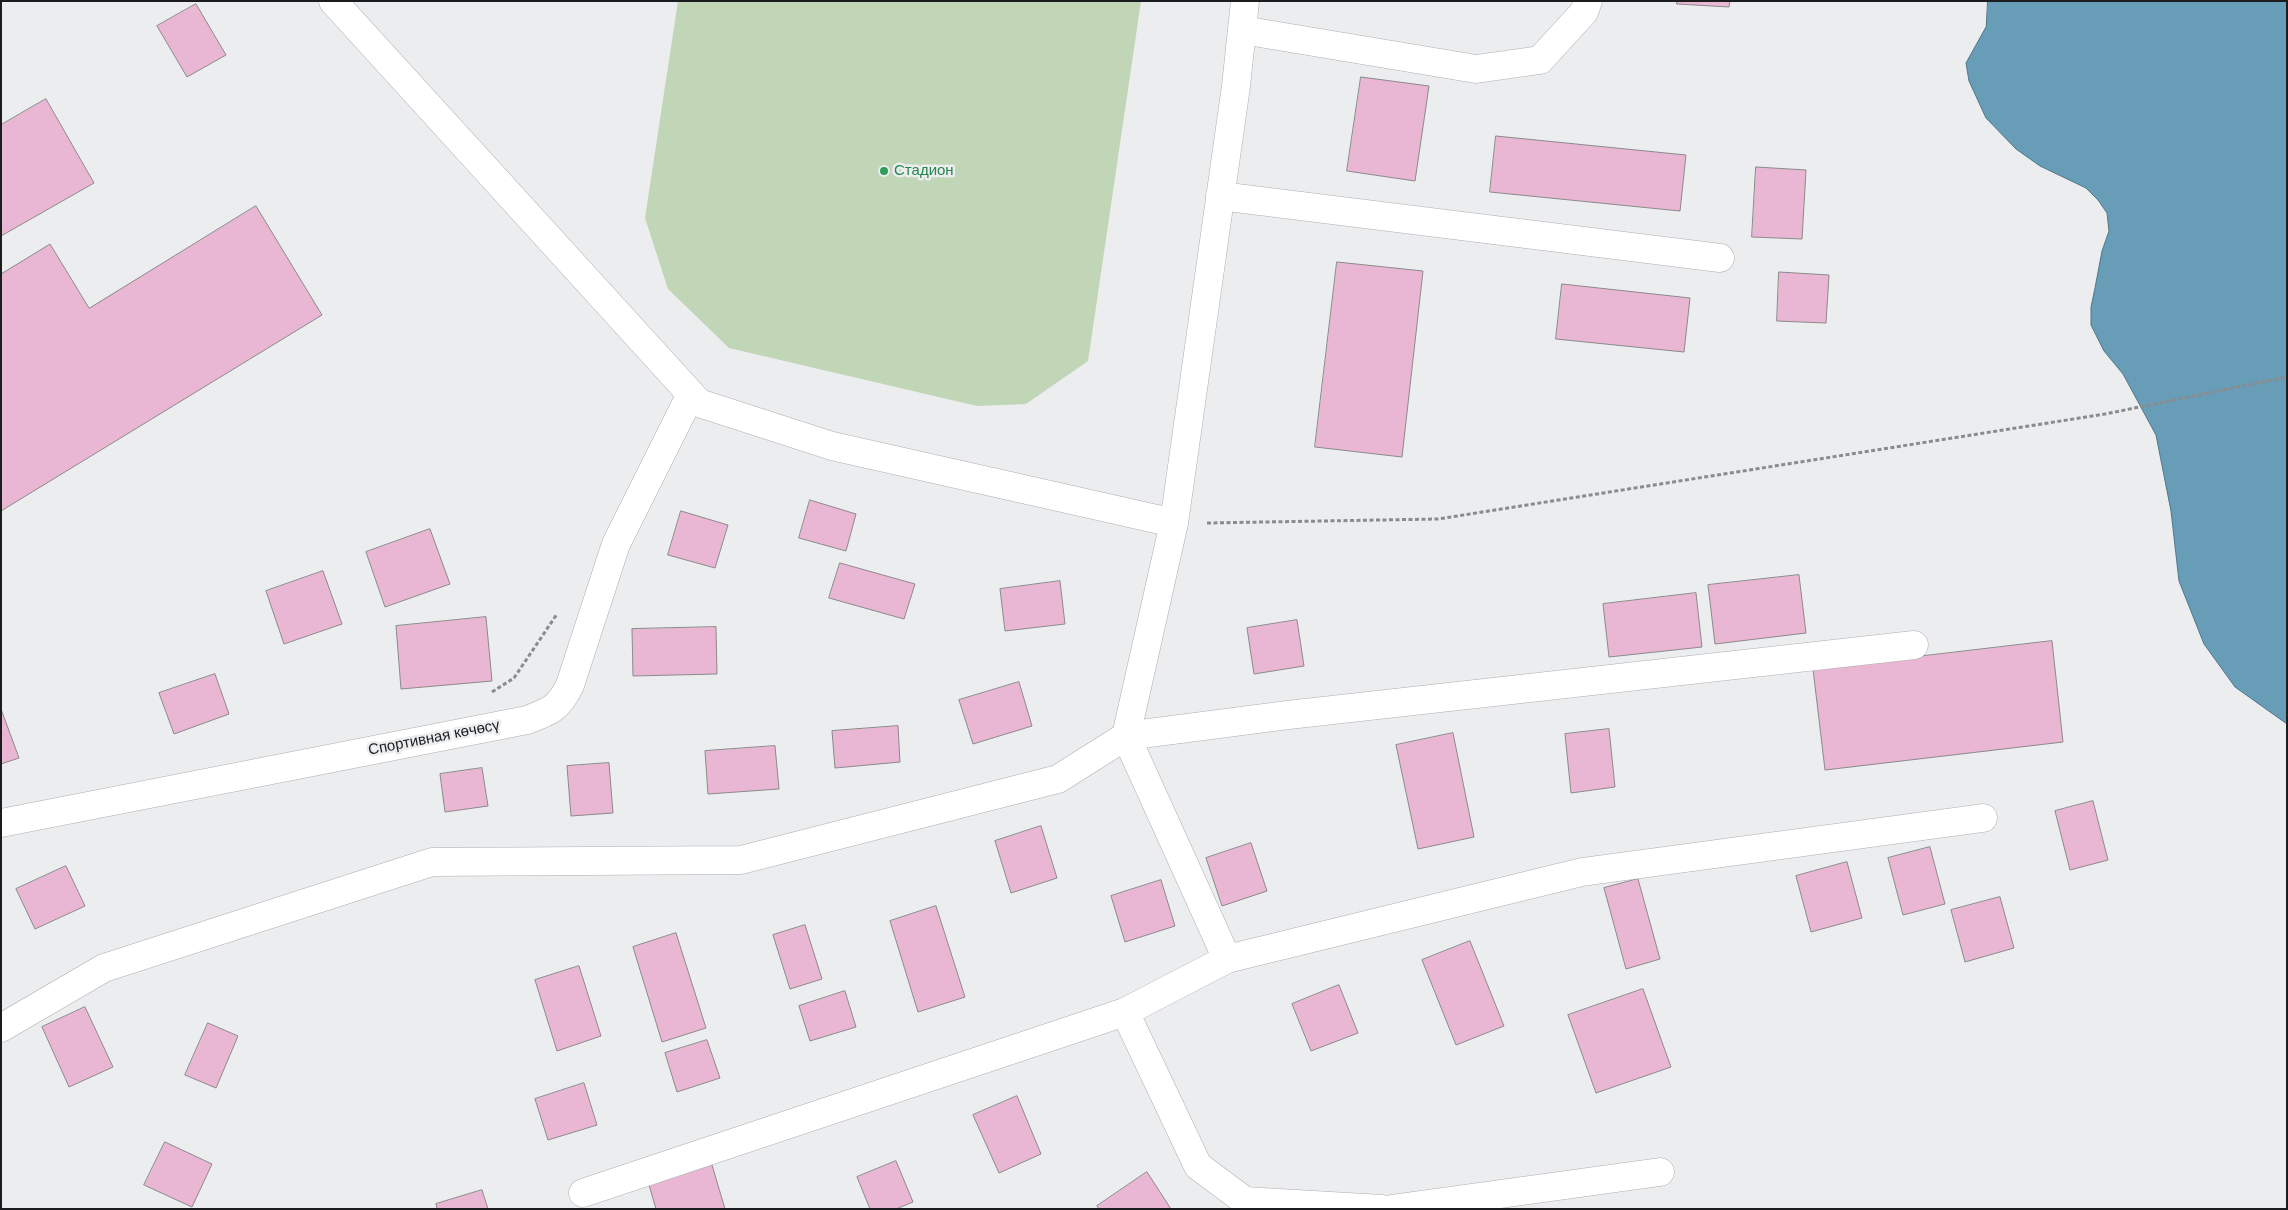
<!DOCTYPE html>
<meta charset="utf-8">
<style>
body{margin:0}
#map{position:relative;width:2288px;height:1210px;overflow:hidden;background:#ebedef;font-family:Arial,sans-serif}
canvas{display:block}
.frame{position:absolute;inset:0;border:2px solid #1b1c1d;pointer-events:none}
</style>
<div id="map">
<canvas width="2288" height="1210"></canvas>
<div class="frame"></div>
</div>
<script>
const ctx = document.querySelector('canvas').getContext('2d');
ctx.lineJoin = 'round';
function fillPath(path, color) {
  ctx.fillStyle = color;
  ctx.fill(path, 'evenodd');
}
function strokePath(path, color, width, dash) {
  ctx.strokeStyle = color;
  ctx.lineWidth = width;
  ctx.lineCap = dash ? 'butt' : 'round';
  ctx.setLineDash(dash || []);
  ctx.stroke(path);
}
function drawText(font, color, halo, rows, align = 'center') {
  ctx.font = font + ' Arial,sans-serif';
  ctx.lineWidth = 5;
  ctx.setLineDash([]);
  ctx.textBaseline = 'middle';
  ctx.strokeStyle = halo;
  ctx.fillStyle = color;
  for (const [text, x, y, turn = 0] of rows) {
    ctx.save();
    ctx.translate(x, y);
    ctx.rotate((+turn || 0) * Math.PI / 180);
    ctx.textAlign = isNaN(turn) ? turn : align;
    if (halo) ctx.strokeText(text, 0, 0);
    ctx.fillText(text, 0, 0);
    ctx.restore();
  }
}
fillPath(new Path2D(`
 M 678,1 L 1141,1 L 1088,361 L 1026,404 L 977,406 L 729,348 L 668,289 L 645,218 Z`), '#c1d5b7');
const water = new Path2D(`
 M 1988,1 L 2287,1 L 2287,724 L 2235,687 L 2204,644 L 2179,581 L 2171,511 L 2156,435 L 2123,374 L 2104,351 L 2091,325 L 2091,307 L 2095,288 L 2102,251 L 2109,231 L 2107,213 L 2098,200 L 2086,188 L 2040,166 L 2016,149 L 1986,118 L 1969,81 L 1966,63 L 1986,27 Z`);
fillPath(water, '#689db7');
strokePath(water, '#517689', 1);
const building = new Path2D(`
 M 1677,1 L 1730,1 L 1729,7 L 1677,4 Z
 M 196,4 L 226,55 L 187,77 L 157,26 Z
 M 1361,77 L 1429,86 L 1415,181 L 1347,171 Z
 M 46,99 L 94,183 L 1,236 L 1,125 Z
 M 1496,136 L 1686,155 L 1680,211 L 1490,192 Z
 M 1756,167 L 1806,170 L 1802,239 L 1752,237 Z
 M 256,206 L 322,315 L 1,511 L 1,274 L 50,244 L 89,308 Z
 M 1337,262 L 1423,271 L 1402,457 L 1315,447 Z
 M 1779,272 L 1829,275 L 1826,323 L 1777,321 Z
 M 1562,284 L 1690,298 L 1684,352 L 1556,339 Z
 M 810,500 L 856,514 L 846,551 L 799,538 Z
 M 681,511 L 728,525 L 715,568 L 668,555 Z
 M 430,529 L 450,584 L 385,607 L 366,552 Z
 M 840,563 L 915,584 L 904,619 L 829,598 Z
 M 323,571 L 342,624 L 284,644 L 266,591 Z
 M 1799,575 L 1806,633 L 1715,644 L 1708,585 Z
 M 1060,581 L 1065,624 L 1005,631 L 1000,589 Z
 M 1696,593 L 1702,647 L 1609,657 L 1603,604 Z
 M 486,617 L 492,681 L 401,689 L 396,626 Z
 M 1297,620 L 1304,666 L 1254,674 L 1247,628 Z
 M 716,627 L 717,674 L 633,676 L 632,629 Z
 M 2052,641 L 2063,742 L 1825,770 L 1813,669 Z
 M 215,674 L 229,714 L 174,734 L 159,693 Z
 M 1019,682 L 1032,726 L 973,744 L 959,700 Z
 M 1,709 L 19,758 L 1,764 Z
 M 898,726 L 900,762 L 835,768 L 832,731 Z
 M 1609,729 L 1615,787 L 1571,793 L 1565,734 Z
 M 1453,733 L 1474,837 L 1418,849 L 1396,745 Z
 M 775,746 L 779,789 L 708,794 L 705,751 Z
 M 609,763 L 613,813 L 571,816 L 567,766 Z
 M 482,768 L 488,806 L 445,812 L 440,774 Z
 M 2093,801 L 2108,860 L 2070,870 L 2055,811 Z
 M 1041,826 L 1057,878 L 1011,893 L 995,841 Z
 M 1251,843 L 1267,891 L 1222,906 L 1206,858 Z
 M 1930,847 L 1945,904 L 1903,915 L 1888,858 Z
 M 1847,862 L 1862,918 L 1811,932 L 1796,876 Z
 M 66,866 L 85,906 L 35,929 L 16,889 Z
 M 1638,879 L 1660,959 L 1626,969 L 1604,888 Z
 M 1161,880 L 1175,926 L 1125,942 L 1111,896 Z
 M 2000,897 L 2014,948 L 1965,962 L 1951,910 Z
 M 936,906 L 965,997 L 918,1012 L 890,921 Z
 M 805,925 L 822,979 L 790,989 L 773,935 Z
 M 676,933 L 706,1028 L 662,1042 L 633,947 Z
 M 1470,941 L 1504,1026 L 1456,1045 L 1422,960 Z
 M 579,966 L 601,1036 L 557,1051 L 535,980 Z
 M 1339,985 L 1358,1033 L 1311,1051 L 1292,1004 Z
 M 1643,989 L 1671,1067 L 1596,1093 L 1568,1015 Z
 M 845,991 L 856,1027 L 810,1041 L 799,1006 Z
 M 85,1007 L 113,1067 L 69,1087 L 42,1027 Z
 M 208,1023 L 238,1036 L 216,1088 L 185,1075 Z
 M 707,1040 L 720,1078 L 677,1092 L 665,1053 Z
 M 584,1083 L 597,1125 L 548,1140 L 535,1099 Z
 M 1017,1096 L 1041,1154 L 999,1173 L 973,1115 Z
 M 165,1142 L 212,1164 L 192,1207 L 144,1185 Z
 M 896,1161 L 913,1202 L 896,1209 L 870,1209 L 857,1177 Z
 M 712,1165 L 725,1209 L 656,1209 L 649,1185 Z
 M 1147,1172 L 1171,1209 L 1099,1209 L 1097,1206 Z
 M 482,1190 L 488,1209 L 437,1209 L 436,1204 Z`);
fillPath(building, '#e9b7d4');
strokePath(building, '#8b898a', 1);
const minor = new Path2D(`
 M 333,1 L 699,403 L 832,446 L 1174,523
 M 1242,30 L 1476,69 L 1540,60 L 1584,12 L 1588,1
 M 1220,196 L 1720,258
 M 1,823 L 527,720 C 551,711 559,708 570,685 L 616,544 L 691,394
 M 1227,959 L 1126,736 L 1288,715 L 1914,645
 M 1125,1012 L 1198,1166 L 1245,1201 L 1382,1209
 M 1,1028 L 104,968 L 432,862 L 741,860 L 1058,779 L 1126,736 L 1174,523 L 1236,86 L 1245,1
 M 583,1193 L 1125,1012 L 1227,959 L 1582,872 L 1983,818
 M 1391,1209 L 1660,1172`);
strokePath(minor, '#adaeb1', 29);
strokePath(new Path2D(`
 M 1207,523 L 1438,519 L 2105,414 L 2287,377
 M 492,692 L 514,678 L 557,614`), '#8a8b8d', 3, [4, 2.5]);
strokePath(minor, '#fff', 28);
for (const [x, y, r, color] of [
 [884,171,5,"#2e9e5b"]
]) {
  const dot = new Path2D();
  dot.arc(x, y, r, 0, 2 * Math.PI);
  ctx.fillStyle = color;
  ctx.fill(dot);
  strokePath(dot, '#ebedef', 2);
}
drawText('15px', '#27864d', '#ebedef', [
 ["Стадион",894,171]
], 'left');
drawText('15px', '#1b1c1d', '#ebedef', [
 ["Спортивная көчөсү",434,738,-11]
]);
</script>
